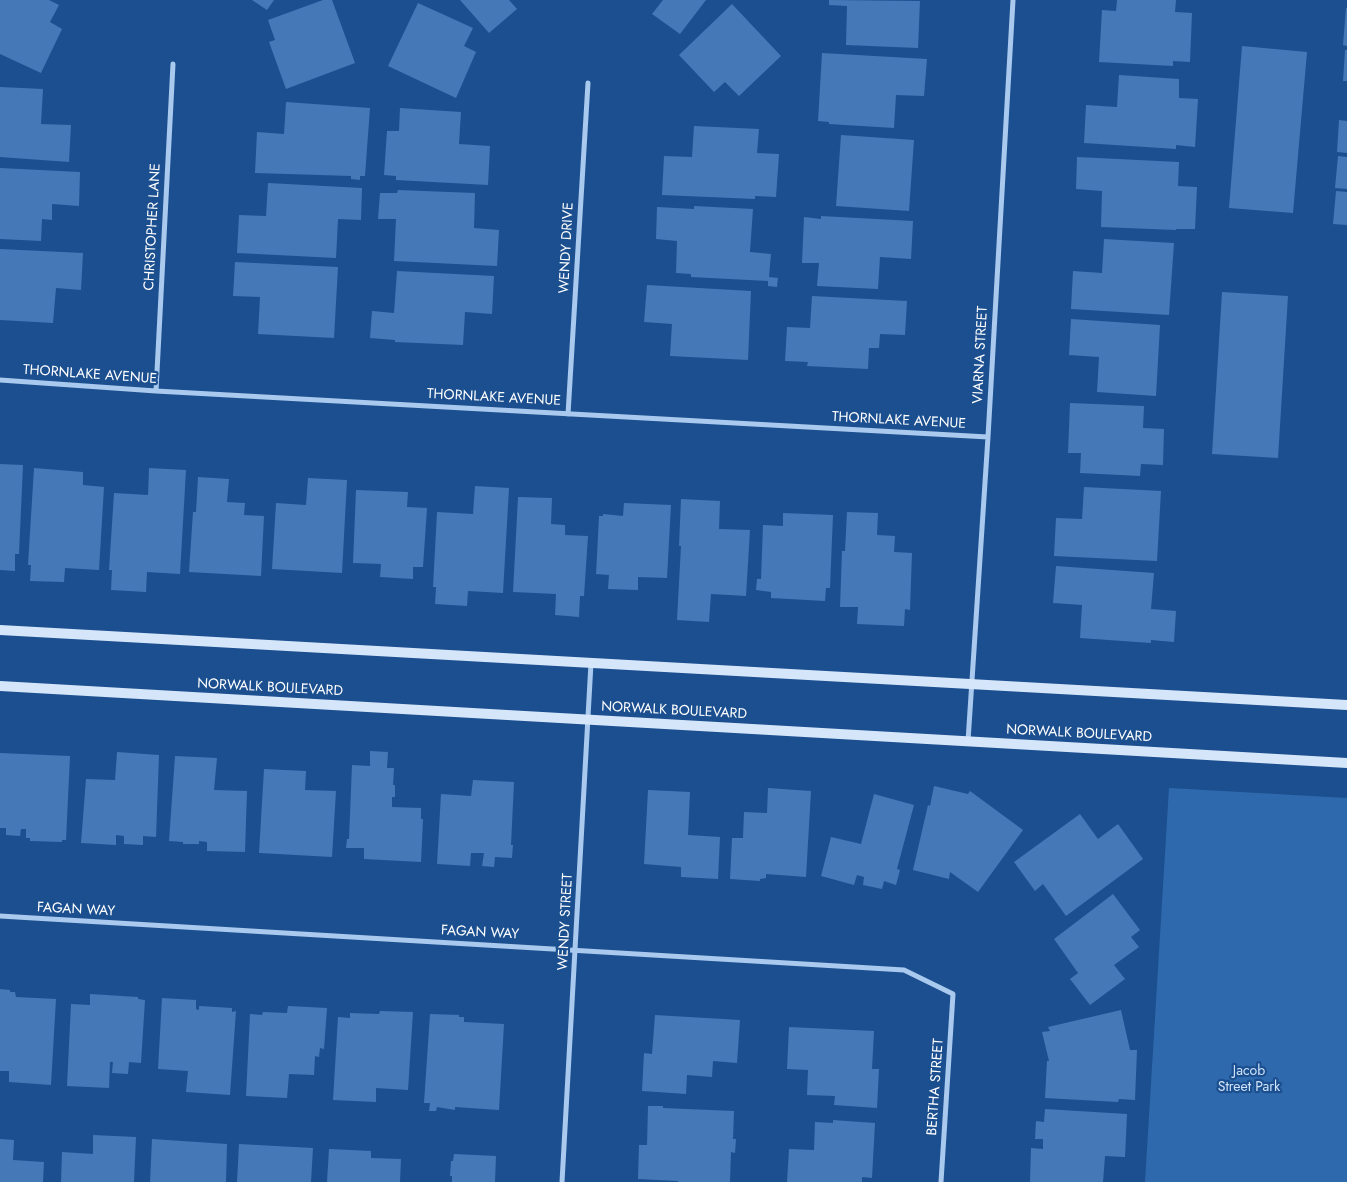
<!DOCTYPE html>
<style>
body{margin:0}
canvas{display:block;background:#1b4f8f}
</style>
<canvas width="1347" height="1182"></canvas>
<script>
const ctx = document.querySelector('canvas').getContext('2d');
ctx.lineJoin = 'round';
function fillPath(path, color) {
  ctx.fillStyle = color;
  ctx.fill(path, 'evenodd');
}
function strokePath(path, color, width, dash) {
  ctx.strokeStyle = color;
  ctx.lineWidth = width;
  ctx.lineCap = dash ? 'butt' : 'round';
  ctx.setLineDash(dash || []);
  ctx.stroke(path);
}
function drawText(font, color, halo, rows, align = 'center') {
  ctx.font = font + ' Jost,sans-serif';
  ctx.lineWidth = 4.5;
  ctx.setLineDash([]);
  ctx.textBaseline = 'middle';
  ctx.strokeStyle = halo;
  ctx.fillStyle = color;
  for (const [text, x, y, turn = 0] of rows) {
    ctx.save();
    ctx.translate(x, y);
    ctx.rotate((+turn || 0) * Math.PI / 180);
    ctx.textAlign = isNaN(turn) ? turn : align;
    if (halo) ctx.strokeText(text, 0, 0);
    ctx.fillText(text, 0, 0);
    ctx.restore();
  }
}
fillPath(new Path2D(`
 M 1169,788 L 1347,798 L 1347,1182 L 1145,1182 Z`), '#2e69ad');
fillPath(new Path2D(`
 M 0,0 L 49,0 L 59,5 L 50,22 L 62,29 L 41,73 L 0,54 Z
 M 252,0 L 274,0 L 267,10 Z
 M 323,0 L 332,0 L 355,63 L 286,89 L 269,42 L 275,40 L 268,20 Z
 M 460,0 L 509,0 L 517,9 L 489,33 Z
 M 663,0 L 706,0 L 680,34 L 652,14 Z
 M 829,0 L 920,1 L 918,48 L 846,45 L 847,6 L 829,5 Z
 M 1117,0 L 1176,0 L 1175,12 L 1192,13 L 1190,62 L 1173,61 L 1173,66 L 1099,62 L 1102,10 L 1116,11 Z
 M 418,3 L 473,28 L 464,46 L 476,52 L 456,98 L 388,66 Z
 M 732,4 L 781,56 L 739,96 L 725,82 L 714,92 L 679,55 Z
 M 1346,8 L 1347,8 L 1347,46 L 1343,45 Z
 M 1242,46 L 1307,52 L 1293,213 L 1229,208 Z
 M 1345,50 L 1347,50 L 1347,81 L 1343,81 Z
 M 822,53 L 927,59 L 924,96 L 896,95 L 894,128 L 829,124 L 829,122 L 818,121 Z
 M 1119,75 L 1179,79 L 1179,98 L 1198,99 L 1195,147 L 1176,145 L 1176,149 L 1084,143 L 1086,105 L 1117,107 Z
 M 0,87 L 43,89 L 41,124 L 71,125 L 69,162 L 0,157 Z
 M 286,102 L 370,108 L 365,176 L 360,176 L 360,180 L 351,179 L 351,176 L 255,173 L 257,132 L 284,134 Z
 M 400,108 L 461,112 L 459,144 L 490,146 L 488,185 L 396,180 L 396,176 L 384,175 L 387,131 L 399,131 Z
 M 1339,120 L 1347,121 L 1347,153 L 1337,152 Z
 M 694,126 L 759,129 L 757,153 L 779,154 L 776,197 L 755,196 L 755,199 L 662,195 L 664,156 L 692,157 Z
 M 841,135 L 914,140 L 909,211 L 836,206 Z
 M 1338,156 L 1347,157 L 1347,189 L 1335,188 Z
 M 1077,157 L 1179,162 L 1178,186 L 1197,187 L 1195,229 L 1176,229 L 1176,230 L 1101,227 L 1102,191 L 1076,189 Z
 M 0,168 L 80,172 L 79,206 L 52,204 L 52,220 L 42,219 L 41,241 L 0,239 Z
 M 268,183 L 362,188 L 361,220 L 338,219 L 336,258 L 237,253 L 239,215 L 266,216 Z
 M 398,190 L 475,193 L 474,228 L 499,230 L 497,266 L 394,261 L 396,219 L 378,219 L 380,193 L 397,193 Z
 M 1336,191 L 1347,192 L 1347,225 L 1333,224 Z
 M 694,206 L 753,209 L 750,252 L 771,254 L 769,277 L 778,278 L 777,287 L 768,286 L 768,281 L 691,277 L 691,274 L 676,273 L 677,241 L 656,239 L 657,207 L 694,209 Z
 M 821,216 L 913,221 L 911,259 L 880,257 L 878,289 L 817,286 L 819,263 L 802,263 L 804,217 L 821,219 Z
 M 1104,239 L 1174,243 L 1169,315 L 1071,309 L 1073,271 L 1102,273 Z
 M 0,249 L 83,253 L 81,290 L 56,288 L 53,323 L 0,320 Z
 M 235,262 L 338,267 L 334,338 L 258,334 L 260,297 L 233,296 Z
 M 397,271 L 494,276 L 492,314 L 465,312 L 463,345 L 395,342 L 395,340 L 370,338 L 372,311 L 394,313 Z
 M 647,285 L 751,291 L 748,360 L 670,356 L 672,324 L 644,322 Z
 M 1222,292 L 1288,296 L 1278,458 L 1212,454 Z
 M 812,296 L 907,301 L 905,335 L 880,334 L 879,348 L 869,348 L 868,369 L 807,366 L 808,362 L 785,361 L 787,327 L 810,328 Z
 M 1071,319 L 1160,325 L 1156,396 L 1097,392 L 1099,357 L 1069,355 Z
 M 1070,403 L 1144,406 L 1143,428 L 1164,429 L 1163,465 L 1141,464 L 1140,476 L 1080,473 L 1081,453 L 1068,453 Z
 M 0,464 L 23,465 L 19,554 L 15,554 L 15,571 L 0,570 Z
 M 34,468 L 83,472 L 83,485 L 104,487 L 99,570 L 65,568 L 64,582 L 30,581 L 31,565 L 28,565 Z
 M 149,468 L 186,470 L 180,574 L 147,572 L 146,592 L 111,590 L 112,570 L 109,570 L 114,493 L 148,495 Z
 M 198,477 L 229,479 L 227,502 L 245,503 L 244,515 L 264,516 L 261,576 L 189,572 L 193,512 L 196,512 Z
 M 308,478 L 347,480 L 342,573 L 272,569 L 276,503 L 306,505 Z
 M 475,486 L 509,488 L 503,593 L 468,591 L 467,606 L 435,604 L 436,587 L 433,587 L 437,512 L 473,514 Z
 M 1084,487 L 1161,491 L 1157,561 L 1054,556 L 1056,518 L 1082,519 Z
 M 356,490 L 408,492 L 407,507 L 427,508 L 423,567 L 413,567 L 413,579 L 380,577 L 381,564 L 353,563 Z
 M 518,497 L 552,498 L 551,524 L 565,525 L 565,535 L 588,536 L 584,596 L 580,596 L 579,617 L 555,615 L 556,594 L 513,592 Z
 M 681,499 L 720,501 L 719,529 L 750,530 L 746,596 L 711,594 L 709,622 L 677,620 L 681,546 L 679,546 Z
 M 624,503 L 671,505 L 667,578 L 638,577 L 638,590 L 608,589 L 609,575 L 596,574 L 599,516 L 603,516 L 603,514 L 623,516 Z
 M 847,512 L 878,513 L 877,535 L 895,536 L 894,552 L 912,553 L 910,610 L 905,609 L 904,626 L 857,624 L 858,607 L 840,607 L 842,551 L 845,551 Z
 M 783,513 L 833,515 L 830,588 L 826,588 L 825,601 L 771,598 L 771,592 L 756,590 L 757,579 L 761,579 L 763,525 L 783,526 Z
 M 1056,566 L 1154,573 L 1151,609 L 1176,611 L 1174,642 L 1151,640 L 1151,643 L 1080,638 L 1082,605 L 1053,603 Z
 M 370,751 L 388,752 L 387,768 L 394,768 L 393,785 L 395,785 L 395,797 L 392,797 L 392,807 L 421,808 L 421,819 L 423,819 L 421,862 L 364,859 L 364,848 L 346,848 L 347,839 L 349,839 L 352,765 L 370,766 Z
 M 117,752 L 159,755 L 156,837 L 143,836 L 143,845 L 124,844 L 124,836 L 116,835 L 116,845 L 81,843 L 86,779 L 115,780 Z
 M 0,753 L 70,756 L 66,840 L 62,840 L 62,842 L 30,841 L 30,838 L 26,838 L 26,829 L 21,829 L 20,836 L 6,835 L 6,828 L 0,828 Z
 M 175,756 L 217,758 L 214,790 L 247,791 L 245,852 L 207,851 L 207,842 L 199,841 L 199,844 L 183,844 L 183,842 L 169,841 Z
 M 264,769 L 306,771 L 305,790 L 336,791 L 332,857 L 259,853 Z
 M 473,780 L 514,782 L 511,845 L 513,845 L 512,858 L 495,857 L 494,867 L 482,866 L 484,853 L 471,853 L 470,866 L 437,864 L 441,794 L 471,796 Z
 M 934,786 L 968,794 L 970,791 L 1023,830 L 978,892 L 950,872 L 949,879 L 913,870 L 928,805 L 930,806 Z
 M 768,788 L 811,791 L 806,877 L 766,874 L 766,878 L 760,879 L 760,881 L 730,879 L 732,838 L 743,838 L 744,812 L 767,813 Z
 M 648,790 L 690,792 L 688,835 L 720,837 L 718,879 L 681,877 L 681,867 L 644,864 Z
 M 874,794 L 914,805 L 897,869 L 900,870 L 896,885 L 884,881 L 882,889 L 863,885 L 864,877 L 857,875 L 854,885 L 821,876 L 831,837 L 861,844 Z
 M 1080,814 L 1098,839 L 1118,824 L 1143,859 L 1066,916 L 1043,884 L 1035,891 L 1014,862 Z
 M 1113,894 L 1140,930 L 1131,937 L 1139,947 L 1114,965 L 1125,979 L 1090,1005 L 1070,979 L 1078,973 L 1054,939 Z
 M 0,989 L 10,990 L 10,992 L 15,992 L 16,997 L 56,999 L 51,1085 L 9,1082 L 9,1071 L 0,1071 Z
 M 90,994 L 138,997 L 138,999 L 145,1000 L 141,1063 L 129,1062 L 128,1074 L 112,1073 L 113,1062 L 110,1062 L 109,1088 L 67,1086 L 71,1004 L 90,1005 Z
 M 162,998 L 196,1000 L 196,1009 L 199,1010 L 199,1006 L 232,1008 L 232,1012 L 236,1011 L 230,1095 L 186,1092 L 188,1071 L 158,1069 Z
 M 288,1006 L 327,1008 L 324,1049 L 320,1048 L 319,1057 L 315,1056 L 314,1075 L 289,1074 L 287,1098 L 246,1096 L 250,1014 L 262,1015 L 263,1012 L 287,1013 Z
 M 1121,1010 L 1130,1050 L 1137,1050 L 1135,1100 L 1119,1099 L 1118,1102 L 1045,1098 L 1047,1061 L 1049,1061 L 1042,1032 L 1050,1031 L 1048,1027 Z
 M 380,1011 L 413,1012 L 408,1090 L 376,1088 L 376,1102 L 333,1100 L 338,1017 L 350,1018 L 350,1013 L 379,1014 Z
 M 430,1014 L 459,1015 L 459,1017 L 464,1017 L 464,1022 L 504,1024 L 499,1110 L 455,1107 L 455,1110 L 437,1107 L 436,1111 L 429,1111 L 430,1103 L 424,1103 Z
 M 655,1015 L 740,1020 L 737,1063 L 713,1061 L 712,1077 L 687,1075 L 686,1094 L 642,1091 L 644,1053 L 652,1054 Z
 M 789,1027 L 874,1031 L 872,1069 L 879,1069 L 877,1108 L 834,1105 L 835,1096 L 807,1095 L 808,1070 L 787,1069 Z
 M 648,1106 L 663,1106 L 663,1108 L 734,1111 L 733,1139 L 736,1139 L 735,1153 L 731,1152 L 730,1182 L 678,1182 L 678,1181 L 638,1179 L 639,1145 L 647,1145 Z
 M 1045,1109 L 1127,1114 L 1125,1157 L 1105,1156 L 1103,1182 L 1030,1182 L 1031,1148 L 1043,1149 L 1043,1139 L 1035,1139 L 1036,1121 L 1044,1122 Z
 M 833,1120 L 875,1123 L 872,1178 L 862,1177 L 862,1182 L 787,1182 L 789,1149 L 814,1150 L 815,1122 L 833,1123 Z
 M 93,1135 L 136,1137 L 134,1182 L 61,1182 L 62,1152 L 93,1154 Z
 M 0,1139 L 14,1140 L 13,1160 L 44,1162 L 43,1182 L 0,1182 Z
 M 152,1139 L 227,1144 L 226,1182 L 150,1182 Z
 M 239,1144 L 313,1148 L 311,1182 L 237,1182 Z
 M 329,1149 L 371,1151 L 371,1158 L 401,1159 L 400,1182 L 327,1182 Z
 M 454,1154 L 496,1156 L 495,1182 L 452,1182 L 452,1176 L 450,1176 L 451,1161 L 453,1161 Z`), '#4478b7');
strokePath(new Path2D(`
 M 0,380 L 156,391 L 988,437
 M 156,391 L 173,64
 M 568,414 L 588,83
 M 968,741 L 988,437 L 1013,0
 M 0,916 L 904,970 L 953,994 L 941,1182
 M 562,1182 L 591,663`), '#a9c9ee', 5);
strokePath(new Path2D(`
 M 0,630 L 1347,705
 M 0,686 L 1347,763`), '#d6e6fa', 10);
drawText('14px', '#fff', '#1b4f8f', [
 ["CHRISTOPHER LANE",153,227,-87],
 ["WENDY DRIVE",567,248,-87],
 ["VIARNA STREET",981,355,-87],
 ["THORNLAKE AVENUE",90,375,4],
 ["THORNLAKE AVENUE",494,398,3],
 ["THORNLAKE AVENUE",899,421,3],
 ["NORWALK BOULEVARD",270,688,3],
 ["NORWALK BOULEVARD",674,711,3],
 ["NORWALK BOULEVARD",1079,734,3],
 ["FAGAN WAY",76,910,3],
 ["WENDY STREET",566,922,-87],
 ["FAGAN WAY",480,933,3],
 ["BERTHA STREET",936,1087,-86]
]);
drawText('14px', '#cfe3fa', '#1b4f8f', [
 ["Jacob",1249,1072],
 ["Street Park",1249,1088]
]);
</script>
